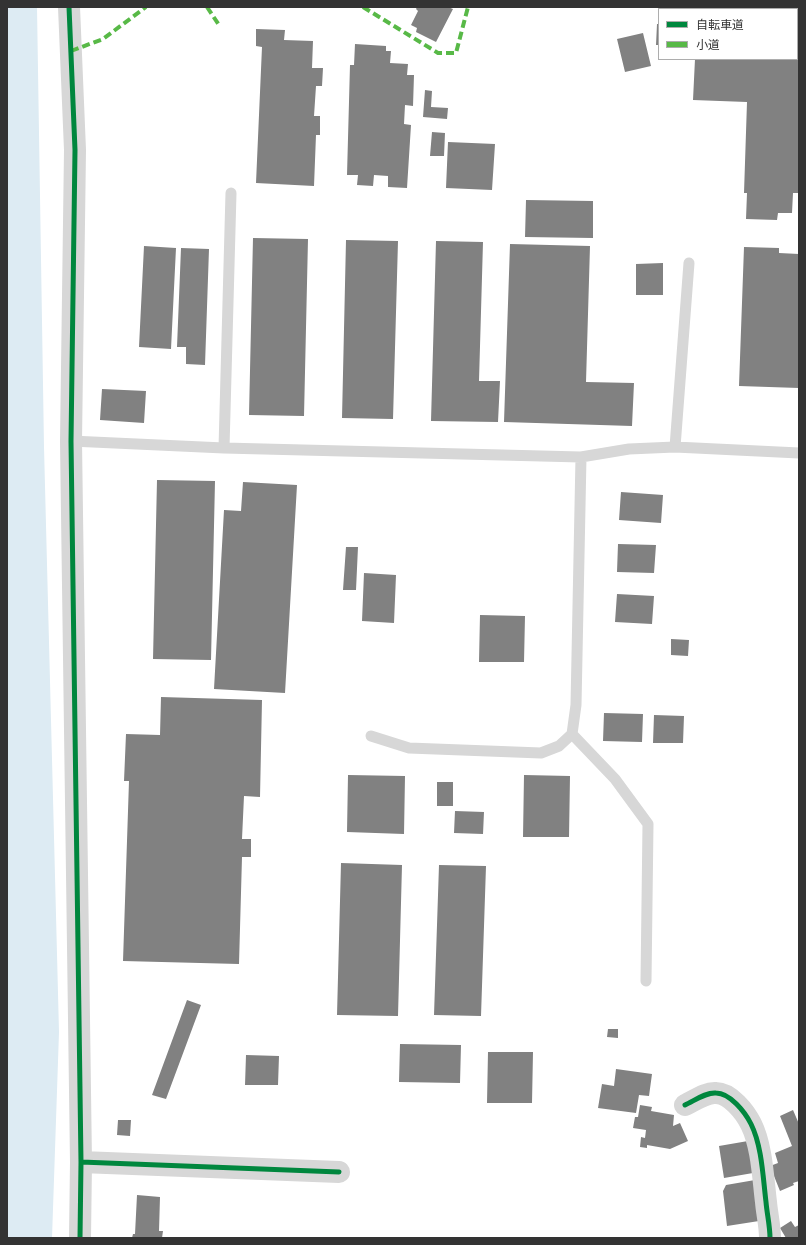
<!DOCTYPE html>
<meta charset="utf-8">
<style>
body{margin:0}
#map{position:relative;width:806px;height:1245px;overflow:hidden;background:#fff;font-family:"Source Sans 3","Noto Sans JP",sans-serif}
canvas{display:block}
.frame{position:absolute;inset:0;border:8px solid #333;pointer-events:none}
.legend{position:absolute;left:658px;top:8px;width:140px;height:52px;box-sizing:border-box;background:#fff;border:1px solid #adadad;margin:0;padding:5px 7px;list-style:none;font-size:12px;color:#333}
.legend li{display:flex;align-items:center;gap:8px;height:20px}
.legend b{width:20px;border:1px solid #adadad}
</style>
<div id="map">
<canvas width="806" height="1245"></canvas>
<div class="frame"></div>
<ul class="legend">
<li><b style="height:5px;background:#00873e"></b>自転車道</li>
<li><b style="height:5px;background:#58b947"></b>小道</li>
</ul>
</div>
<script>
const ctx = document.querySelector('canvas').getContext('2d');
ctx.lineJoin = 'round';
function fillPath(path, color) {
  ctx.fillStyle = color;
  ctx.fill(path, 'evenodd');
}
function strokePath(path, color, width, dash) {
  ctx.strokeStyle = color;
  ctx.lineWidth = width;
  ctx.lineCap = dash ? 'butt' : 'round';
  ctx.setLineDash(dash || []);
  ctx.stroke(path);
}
fillPath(new Path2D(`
 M 7,7 L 37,7 L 44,447 L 59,1032 L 52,1238 L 7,1238 Z`), '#ddebf3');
fillPath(new Path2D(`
 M 417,7 L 448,7 L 453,9 L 436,42 L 416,32 L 417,28 L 411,25 L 418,11 L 416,9 Z
 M 797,21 L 799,21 L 799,47 L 797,47 Z
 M 657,24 L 659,24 L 659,45 L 656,45 Z
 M 256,29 L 285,30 L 284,40 L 313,41 L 312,68 L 323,68 L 322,86 L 316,86 L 314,116 L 320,116 L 320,135 L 316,135 L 314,186 L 256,183 L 262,47 L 256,46 Z
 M 643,33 L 651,66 L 625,72 L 617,39 Z
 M 355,44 L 386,46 L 386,51 L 391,51 L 390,63 L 408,64 L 407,75 L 414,75 L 413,106 L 405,105 L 404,124 L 411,125 L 407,188 L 388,187 L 388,176 L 374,175 L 373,186 L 357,185 L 358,175 L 347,175 L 350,65 L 354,65 Z
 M 797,52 L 799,52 L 799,193 L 793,193 L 792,213 L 778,213 L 777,220 L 746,219 L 747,193 L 744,193 L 747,102 L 693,100 L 695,59 L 797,59 Z
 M 425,90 L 432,91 L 431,107 L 448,108 L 447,119 L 423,117 Z
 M 432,132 L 445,133 L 444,156 L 430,156 Z
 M 448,142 L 495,144 L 492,190 L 446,188 Z
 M 526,200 L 593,201 L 593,238 L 525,237 Z
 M 253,238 L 308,239 L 304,416 L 249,415 Z
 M 346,240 L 398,241 L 393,419 L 342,418 Z
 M 436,241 L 483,242 L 479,381 L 500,381 L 498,422 L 431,421 Z
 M 510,244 L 590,246 L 586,382 L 634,383 L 632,426 L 504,422 Z
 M 144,246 L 176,248 L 171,349 L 139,347 Z
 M 744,247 L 779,248 L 779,253 L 799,254 L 799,388 L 739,386 Z
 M 181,248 L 209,249 L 205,365 L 186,364 L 186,347 L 177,347 Z
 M 663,263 L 663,295 L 636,295 L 636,264 Z
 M 102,389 L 146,391 L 144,423 L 100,420 Z
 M 157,480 L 215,481 L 211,660 L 153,659 Z
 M 243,482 L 297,485 L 285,693 L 214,689 L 224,510 L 241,511 Z
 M 621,492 L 663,495 L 661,523 L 619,520 Z
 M 618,544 L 656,545 L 654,573 L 617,572 Z
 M 346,547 L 358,547 L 356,590 L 343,590 Z
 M 364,573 L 396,575 L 394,623 L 362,621 Z
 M 617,594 L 654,596 L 652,624 L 615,622 Z
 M 480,615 L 525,616 L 524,662 L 479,662 Z
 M 671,639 L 689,640 L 688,656 L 671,655 Z
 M 161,697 L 262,700 L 260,797 L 244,796 L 242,839 L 251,839 L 251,857 L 242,857 L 239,964 L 123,961 L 129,781 L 124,781 L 126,734 L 160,735 Z
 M 604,713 L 643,714 L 642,742 L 603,741 Z
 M 654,715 L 684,716 L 683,743 L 653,743 Z
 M 348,775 L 405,776 L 404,834 L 347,832 Z
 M 524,775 L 570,776 L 569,837 L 523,837 Z
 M 437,782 L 453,782 L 453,806 L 437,806 Z
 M 455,811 L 484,812 L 483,834 L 454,833 Z
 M 341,863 L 402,865 L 398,1016 L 337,1015 Z
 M 439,865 L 486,866 L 481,1016 L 434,1015 Z
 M 187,1000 L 201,1005 L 166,1099 L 152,1095 Z
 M 608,1029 L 618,1029 L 618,1038 L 607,1037 Z
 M 400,1044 L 461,1045 L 460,1083 L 399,1082 Z
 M 488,1052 L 533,1052 L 532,1103 L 487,1103 Z
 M 246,1055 L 279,1056 L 278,1085 L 245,1085 Z
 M 616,1069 L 652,1074 L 649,1096 L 639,1095 L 636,1113 L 598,1108 L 602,1084 L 614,1086 Z
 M 640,1105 L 652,1107 L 651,1111 L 674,1115 L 673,1126 L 680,1123 L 688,1141 L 670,1149 L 647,1145 L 647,1148 L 640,1147 L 641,1137 L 645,1138 L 646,1130 L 633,1128 L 635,1117 L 638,1117 Z
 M 793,1110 L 799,1124 L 799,1181 L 793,1183 L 794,1185 L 780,1191 L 770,1166 L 778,1163 L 775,1153 L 792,1146 L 780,1116 Z
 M 118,1120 L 131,1120 L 130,1136 L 117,1135 Z
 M 748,1141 L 753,1173 L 724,1178 L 719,1146 Z
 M 755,1180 L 759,1221 L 727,1226 L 723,1191 L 726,1185 Z
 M 137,1195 L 160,1197 L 159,1231 L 163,1231 L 162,1238 L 132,1238 L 133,1234 L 135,1234 Z
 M 791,1221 L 795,1227 L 799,1225 L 799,1238 L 786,1238 L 780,1228 Z`), '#818181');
strokePath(new Path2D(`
 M 71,441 L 224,448 L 581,457 L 629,449 L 675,447 L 799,453
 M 675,447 L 689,263
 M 224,448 L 231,193
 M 572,734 L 615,779 L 648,824 L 646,981
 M 371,736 L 409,748 L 541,753 L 559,746 L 572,734 L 576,705 L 581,457`), '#d7d7d7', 11);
strokePath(new Path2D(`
 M 69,7 L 75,150 L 71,441 L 81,1162 L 80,1238
 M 685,1105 C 694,1101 706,1092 716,1093 C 730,1093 745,1112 751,1124 C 762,1146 763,1178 766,1202 C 767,1214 770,1226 770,1238
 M 81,1162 L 339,1172`), '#d7d7d7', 22);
strokePath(new Path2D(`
 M 207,7 L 219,25
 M 363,7 L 438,53 L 456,53 L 468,7
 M 71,51 L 103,39 L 146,7`), '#58b947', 4, [8, 4]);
strokePath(new Path2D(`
 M 69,7 L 75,150 L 71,441 L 81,1162 L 80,1238
 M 685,1105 C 694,1101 706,1092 716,1093 C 730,1093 745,1112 751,1124 C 762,1146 763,1178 766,1202 C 767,1214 770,1226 770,1238
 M 81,1162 L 339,1172`), '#00873e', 5);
</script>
